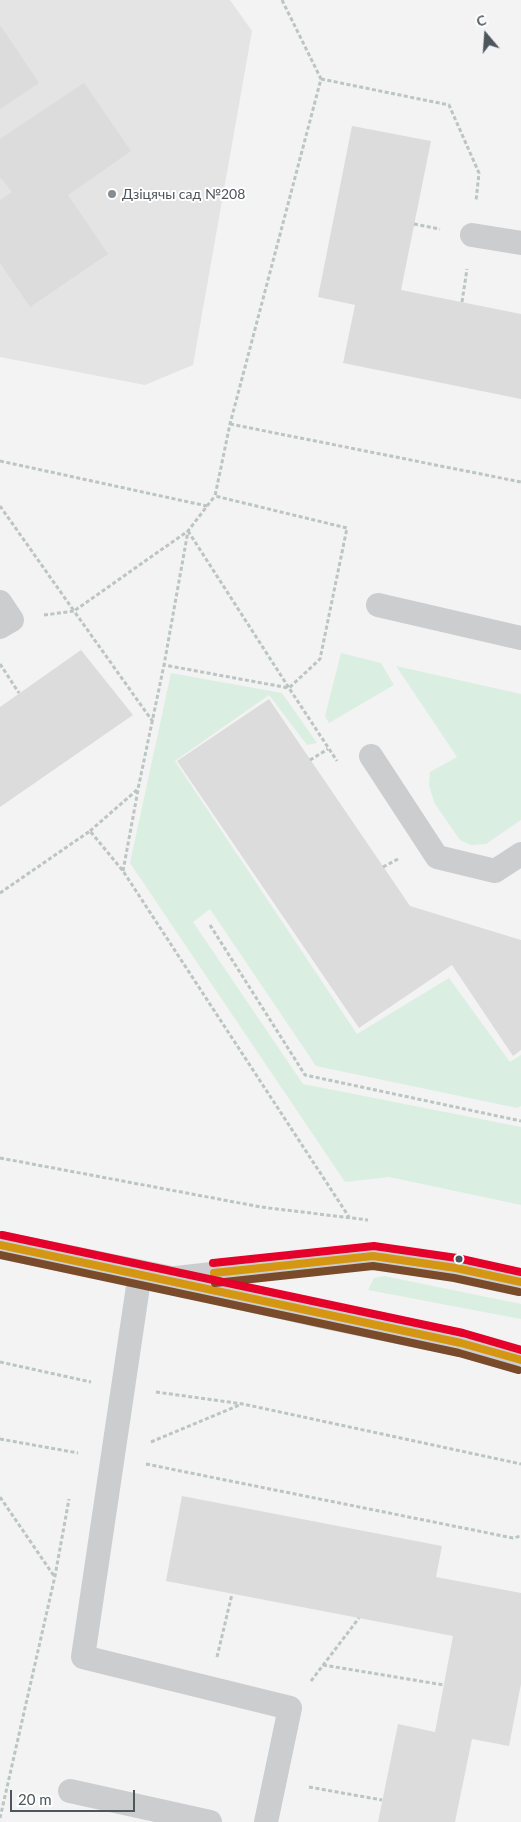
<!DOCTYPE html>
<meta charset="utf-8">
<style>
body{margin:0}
#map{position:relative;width:521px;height:1822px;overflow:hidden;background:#f3f3f3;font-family:Lato,sans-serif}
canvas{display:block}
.north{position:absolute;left:461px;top:10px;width:50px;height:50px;-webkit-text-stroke:4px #fff;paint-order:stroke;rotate:342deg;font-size:14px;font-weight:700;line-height:20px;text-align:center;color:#4c565d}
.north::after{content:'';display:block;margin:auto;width:18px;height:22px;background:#4c565d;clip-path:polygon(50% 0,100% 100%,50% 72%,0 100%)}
.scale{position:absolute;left:10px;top:1790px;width:125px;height:22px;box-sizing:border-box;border:2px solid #4c565d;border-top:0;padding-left:6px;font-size:15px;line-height:18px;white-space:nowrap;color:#4c565d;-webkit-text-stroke:4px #fff;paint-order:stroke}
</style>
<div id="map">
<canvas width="521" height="1822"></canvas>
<div class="north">С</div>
<div class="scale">20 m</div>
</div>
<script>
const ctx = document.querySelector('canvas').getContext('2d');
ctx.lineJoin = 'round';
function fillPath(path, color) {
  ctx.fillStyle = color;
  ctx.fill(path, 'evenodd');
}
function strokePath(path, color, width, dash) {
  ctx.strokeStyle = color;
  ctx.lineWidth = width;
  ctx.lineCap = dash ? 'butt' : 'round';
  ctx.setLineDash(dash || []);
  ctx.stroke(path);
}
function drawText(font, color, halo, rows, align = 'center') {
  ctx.font = font + ' Lato,sans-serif';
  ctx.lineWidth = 4;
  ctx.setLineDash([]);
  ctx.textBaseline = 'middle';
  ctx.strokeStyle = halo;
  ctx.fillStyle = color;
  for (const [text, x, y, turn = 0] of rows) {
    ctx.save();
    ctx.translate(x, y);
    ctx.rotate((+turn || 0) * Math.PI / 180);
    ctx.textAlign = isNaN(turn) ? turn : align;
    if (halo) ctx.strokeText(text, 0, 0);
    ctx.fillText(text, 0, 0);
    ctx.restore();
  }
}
fillPath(new Path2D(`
 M 0,0 L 230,0 L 252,31 L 193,365 L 145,385 L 0,357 Z`), '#e5e4e4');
fillPath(new Path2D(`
 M 341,653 L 381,663 L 394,685 L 329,723 L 325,716 Z
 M 396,666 L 521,694 L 521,820 L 486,844 L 471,845 L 460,840 L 435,804 L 429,786 L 430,772 L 457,757 Z
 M 171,673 L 282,693 L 317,743 L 307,745 L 269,695 L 175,761 L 357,1034 L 449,978 L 510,1062 L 521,1055 L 521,1106 L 517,1108 L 316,1066 L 210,909 L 193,922 L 303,1084 L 521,1127 L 521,1205 L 389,1177 L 345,1182 L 130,863 Z
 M 384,1276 L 521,1304 L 521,1319 L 368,1290 L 374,1278 Z`), '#daefe1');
fillPath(new Path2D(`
 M 0,25 L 39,83 L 0,109 Z
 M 84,83 L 131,151 L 68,195 L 108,254 L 30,307 L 0,263 L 0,200 L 12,192 L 1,178 L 0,178 L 0,139 Z
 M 352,126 L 431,141 L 401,290 L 521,314 L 521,399 L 343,363 L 355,305 L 318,297 Z
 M 81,650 L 133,715 L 0,807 L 0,707 Z
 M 269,699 L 410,906 L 521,940 L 521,1050 L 513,1056 L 452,965 L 359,1028 L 177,761 Z
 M 182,1496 L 442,1546 L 436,1577 L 521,1593 L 521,1684 L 509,1746 L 472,1739 L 455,1822 L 378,1822 L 398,1724 L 435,1732 L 453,1636 L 166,1581 Z`), '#dcdcdd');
strokePath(new Path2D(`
 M 282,0 L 321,79 L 230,424 L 215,496 L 347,528 L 320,659 L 289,688 L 337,761
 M 321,79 L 449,105 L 479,173 L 476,201
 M 414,224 L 440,229
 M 462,302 L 467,269
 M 230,424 L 521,482
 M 0,461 L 207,506 L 188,531 L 74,611 L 0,506
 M 207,506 L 215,496
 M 188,531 L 289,688 L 164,665 Z
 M 44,615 L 74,611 L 153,722
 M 0,664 L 19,693
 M 310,760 L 328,749
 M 90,831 L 138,789 L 164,665
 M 383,867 L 398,859
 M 123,871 L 138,790
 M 0,893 L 90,831 L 123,871 L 349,1217
 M 210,925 L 305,1075 L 521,1121
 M 0,1158 L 261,1207 L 368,1220
 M 0,1362 L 91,1382
 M 156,1392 L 243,1404 L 521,1464
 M 0,1439 L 78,1453
 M 151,1442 L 242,1404
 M 146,1464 L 513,1538 L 521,1536
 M 0,1497 L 54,1576
 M 217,1657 L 232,1594
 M 323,1665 L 444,1685
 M 311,1681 L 359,1618
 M 309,1787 L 382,1800
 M 0,1818 L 55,1576 L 69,1499`), '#bbc5c1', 3, [4, 2.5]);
strokePath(new Path2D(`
 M 472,235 L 521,243
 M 0,602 L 12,620 L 0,627
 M 378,605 L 521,638
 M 371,756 L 437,857 L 495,871 L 521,854
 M 140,1273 L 83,1657 L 290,1708 L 266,1822
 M 176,1278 L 373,1256 L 456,1268 L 521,1282
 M 70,1791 L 210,1822`), '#cbcdce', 24);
strokePath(new Path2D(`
 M 0,1245 L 166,1279 L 321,1314 L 461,1343 L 521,1360`), '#cbced0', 28);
strokePath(new Path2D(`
 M 0,1245 L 461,1343 L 521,1360
 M 214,1273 L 373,1256 L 456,1268 L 521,1282`), '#d59613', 8);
strokePath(new Path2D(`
 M 0,1255 L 459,1353 L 518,1370
 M 215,1283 L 373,1266 L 454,1278 L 519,1292`), '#7a4b2a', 8);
strokePath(new Path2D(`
 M 2,1235 L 463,1333 L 521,1350
 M 213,1263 L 374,1246 L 457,1258 L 521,1272`), '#e4002b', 8);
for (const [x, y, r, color] of [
 [112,194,5,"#868d92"],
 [459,1259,4.5,"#4c565d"]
]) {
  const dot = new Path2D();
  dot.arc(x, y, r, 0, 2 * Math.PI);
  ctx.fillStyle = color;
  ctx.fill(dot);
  strokePath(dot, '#fff', 2);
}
drawText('14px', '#4c565d', '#fff', [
 ["Дзіцячы сад №208",122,194]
], 'left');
</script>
